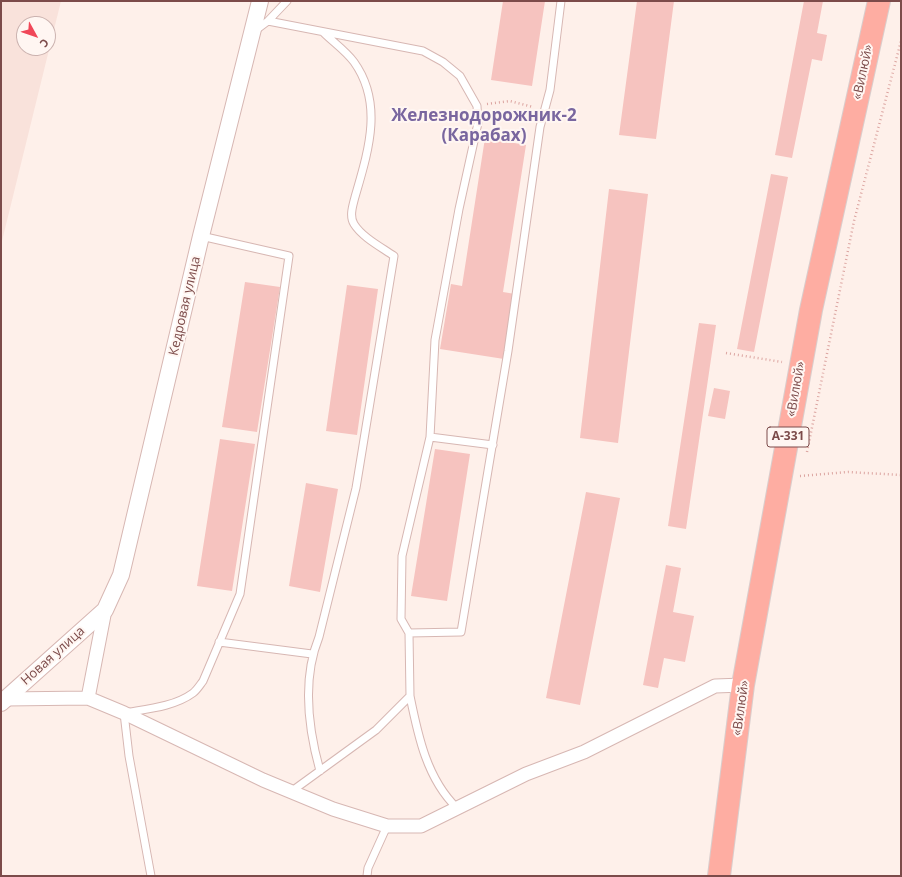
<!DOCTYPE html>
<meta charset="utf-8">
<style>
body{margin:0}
#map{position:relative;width:902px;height:877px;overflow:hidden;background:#fef0ea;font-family:"Open Sans",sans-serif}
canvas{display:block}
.frame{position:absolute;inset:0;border:2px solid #7c4b4a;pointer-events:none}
.north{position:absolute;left:16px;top:16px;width:40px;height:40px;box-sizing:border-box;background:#fff6f2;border:1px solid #cbb2af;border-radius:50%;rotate:130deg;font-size:11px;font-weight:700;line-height:16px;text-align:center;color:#7c4b4a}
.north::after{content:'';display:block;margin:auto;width:14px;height:18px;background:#f04758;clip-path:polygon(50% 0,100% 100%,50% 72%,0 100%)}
</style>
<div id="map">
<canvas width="902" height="877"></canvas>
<div class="frame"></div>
<div class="north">С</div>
</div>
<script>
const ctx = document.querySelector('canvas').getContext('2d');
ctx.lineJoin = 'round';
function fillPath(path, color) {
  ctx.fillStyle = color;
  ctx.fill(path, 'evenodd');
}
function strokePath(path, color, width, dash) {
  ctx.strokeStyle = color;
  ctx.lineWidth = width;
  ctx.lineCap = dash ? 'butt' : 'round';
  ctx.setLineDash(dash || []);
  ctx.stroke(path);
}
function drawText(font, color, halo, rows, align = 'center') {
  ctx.font = font + ' "Open Sans",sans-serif';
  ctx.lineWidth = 4;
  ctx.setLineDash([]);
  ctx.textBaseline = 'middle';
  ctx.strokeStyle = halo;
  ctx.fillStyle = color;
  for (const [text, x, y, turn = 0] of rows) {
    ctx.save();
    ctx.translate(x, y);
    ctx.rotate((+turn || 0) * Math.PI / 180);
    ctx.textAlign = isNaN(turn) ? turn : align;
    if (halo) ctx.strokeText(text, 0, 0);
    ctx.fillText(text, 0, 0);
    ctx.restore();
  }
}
fillPath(new Path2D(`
 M 1,1 L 61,1 L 1,245 ZM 24,24 L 48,24 L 48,48 L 24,48 Z`), '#f9e2db');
fillPath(new Path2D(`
 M 503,1 L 545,1 L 532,86 L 491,80 Z
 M 637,1 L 674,1 L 656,139 L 619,135 Z
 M 804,1 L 823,1 L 817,33 L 827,35 L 822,61 L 812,59 L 792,158 L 775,155 Z
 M 485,138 L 526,145 L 503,292 L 515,294 L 504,359 L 440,349 L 451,284 L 462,286 Z
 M 771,174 L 788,177 L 754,352 L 737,349 Z
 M 609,189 L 648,194 L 618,443 L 580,438 Z
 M 245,282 L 280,287 L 257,432 L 222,427 Z
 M 347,285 L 378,289 L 357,435 L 326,431 Z
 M 699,323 L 716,325 L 686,529 L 668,526 Z
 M 714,388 L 730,391 L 725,419 L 708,416 Z
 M 220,439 L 255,444 L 232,591 L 197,586 Z
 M 435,449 L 470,454 L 447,601 L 411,596 Z
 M 306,483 L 338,489 L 320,592 L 289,586 Z
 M 586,492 L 620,498 L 580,705 L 546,698 Z
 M 666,565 L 681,568 L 673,612 L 694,616 L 685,662 L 664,658 L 658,688 L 643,685 Z`), '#f6c3bf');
const service = new Path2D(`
 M 268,21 L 287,1
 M 256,30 L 268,21 L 423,51 L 443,62 L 460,76 L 477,106 L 478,123 L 459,209 L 435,340 L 430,437 L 402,556 L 401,619 L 409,633 L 461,632 L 508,351 L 540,127 L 550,90 L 561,1
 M 430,437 L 493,445
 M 219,642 L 312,654
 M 410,696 C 418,736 427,779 457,808
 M 320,771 C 308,728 302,679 319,637 L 356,488 L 394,256 C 381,247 362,237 354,224 C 349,216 353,205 355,197 C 368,152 384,104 354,62 C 346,51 333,42 323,32
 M 292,791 L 376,730 L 410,696 L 409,633
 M 151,876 L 129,756 L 124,713 C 146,709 174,707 193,693 C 197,690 200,685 203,681 L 240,594 L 289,256 L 201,236
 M 367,876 L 368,868 L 387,826`);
const minor = new Path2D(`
 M 88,698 L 105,610
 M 6,699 L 88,698 L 124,713 L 263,780 L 333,809 L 387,826 L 421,826 L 526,774 L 584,752 L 715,686 L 743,685`);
const tertiary = new Path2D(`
 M 1,703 L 105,610 L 121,575 L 201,236 L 260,1`);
const trunk = new Path2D(`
 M 719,876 L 743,685 L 811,310 L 879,1`);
strokePath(service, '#d7b7b3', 9);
strokePath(minor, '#d7b7b3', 15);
strokePath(tertiary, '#d7b7b3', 18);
strokePath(trunk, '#dacdcc', 24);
strokePath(new Path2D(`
 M 487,104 L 510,101 L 533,107
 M 726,353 L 782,362
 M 807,452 L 854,221 L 901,41
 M 800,476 L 848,472 L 901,475`), '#dca5a1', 2.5, [1, 3]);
strokePath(service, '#fff', 7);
strokePath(minor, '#fff', 13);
strokePath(tertiary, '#fff', 16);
strokePath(trunk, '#feada2', 22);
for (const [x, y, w] of [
 [788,437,42]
]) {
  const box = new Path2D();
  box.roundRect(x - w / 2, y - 10, w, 20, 3);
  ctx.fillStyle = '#fff6f2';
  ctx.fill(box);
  strokePath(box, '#7c4b4a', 1);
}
drawText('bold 12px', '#7c4b4a', null, [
 ["А-331",788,437]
]);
drawText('13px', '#7c4b4a', '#fff6f2', [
 ["«Вилюй»",863,72,-78],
 ["Кедровая улица",185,306,-77],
 ["«Вилюй»",796,389,-80],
 ["Новая улица",53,656,-42],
 ["«Вилюй»",741,708,-82]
]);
drawText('bold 17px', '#79669f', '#fff6f2', [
 ["Железнодорожник-2",484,116],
 ["(Карабах)",484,136]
]);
</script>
